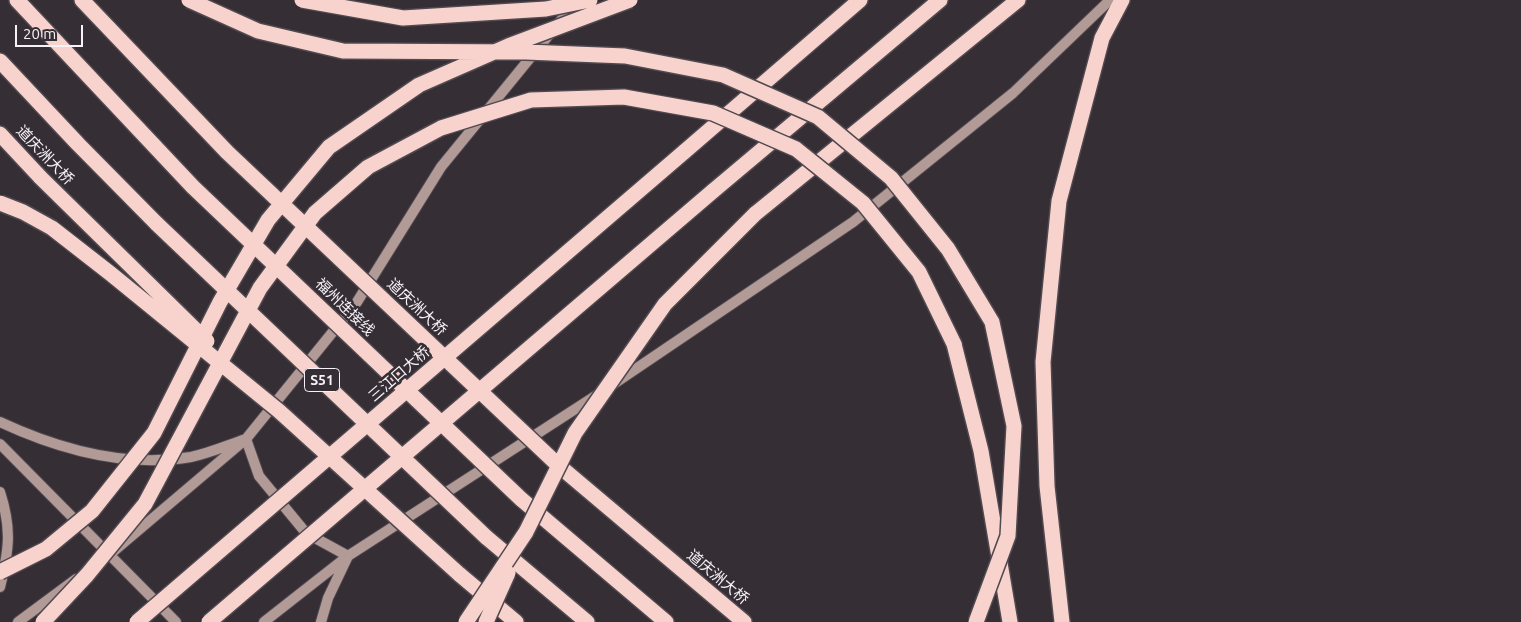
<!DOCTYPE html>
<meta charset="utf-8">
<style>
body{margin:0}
#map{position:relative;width:1521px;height:622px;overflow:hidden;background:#352e35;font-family:Ubuntu,sans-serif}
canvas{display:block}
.scale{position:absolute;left:15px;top:25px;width:68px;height:22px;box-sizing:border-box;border:2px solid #f7f2f7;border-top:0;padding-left:6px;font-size:15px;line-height:18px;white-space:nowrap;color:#f7f2f7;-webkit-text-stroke:4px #352e35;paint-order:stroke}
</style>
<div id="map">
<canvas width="1521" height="622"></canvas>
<div class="scale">20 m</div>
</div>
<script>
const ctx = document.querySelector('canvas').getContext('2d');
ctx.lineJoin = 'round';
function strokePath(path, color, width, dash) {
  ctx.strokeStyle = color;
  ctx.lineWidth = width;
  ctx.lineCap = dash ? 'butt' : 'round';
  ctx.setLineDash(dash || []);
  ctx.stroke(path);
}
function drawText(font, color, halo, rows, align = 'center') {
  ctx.font = font + ' Ubuntu,"Noto Sans SC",sans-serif';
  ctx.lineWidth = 5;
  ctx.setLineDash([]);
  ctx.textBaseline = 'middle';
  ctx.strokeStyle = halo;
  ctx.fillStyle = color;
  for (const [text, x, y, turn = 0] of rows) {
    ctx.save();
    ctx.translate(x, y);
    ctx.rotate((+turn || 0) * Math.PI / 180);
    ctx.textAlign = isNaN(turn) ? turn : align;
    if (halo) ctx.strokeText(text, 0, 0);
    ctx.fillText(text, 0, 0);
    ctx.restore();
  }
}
const secondary = new Path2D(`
 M 612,385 L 853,222 L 1013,93 L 1110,0
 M 0,422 C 60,450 125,468 191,457 C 210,453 228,445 246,439 L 259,476 L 306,533 L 348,556 L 328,598 L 321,622
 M 0,444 L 176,622
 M 0,492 C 12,529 9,550 0,587
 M 114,551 L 246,439 L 357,302 L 441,167 L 575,3
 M 18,622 L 76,579
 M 264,622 L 348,556 L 600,393`);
const highway = new Path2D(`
 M 17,0 L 193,187
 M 82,0 L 227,152
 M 0,61 L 78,144 L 157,224
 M 0,134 L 41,178
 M 684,152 L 860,0
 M 713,191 L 940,0
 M 755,214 L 1018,0
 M 954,344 L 981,451 L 1010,622
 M 558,465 L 744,622
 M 521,499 L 666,622
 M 486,537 L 587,622
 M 459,574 L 516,622
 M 1062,622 L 1047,486 L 1043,362 L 1059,201 L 1102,38 L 1122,0`);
strokePath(secondary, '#504950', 12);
strokePath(highway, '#504950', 18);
strokePath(secondary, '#b29a96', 10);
strokePath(highway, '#f8d2cc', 15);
const highwayBridge = new Path2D(`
 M 189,0 L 258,31 L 343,51 L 526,52 L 625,56 L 723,75 L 818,117 L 891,178 L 948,249 L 992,322 L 1014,426 L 1008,536 L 976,622
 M 302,0 L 403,18 L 546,9 L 590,0
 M 227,152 L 558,465
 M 41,178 L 207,341
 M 193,187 L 521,499
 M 0,203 L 23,212 L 52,228 L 111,274 L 279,411 L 459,574
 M 157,224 L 486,537
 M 0,572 L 46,549 L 92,511 L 154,433 L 220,302 L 268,220 L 329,147 L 419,85 L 508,46 L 630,0
 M 43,622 L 87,575 L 145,504 L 260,288 L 315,213 L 368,167 L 441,128 L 531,100 L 624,97 L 713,113 L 796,149 L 863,203 L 919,272 L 954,344
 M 137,622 L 684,152
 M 209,622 L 713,191
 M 466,622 L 526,532 L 575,433 L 665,304 L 755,214
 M 486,622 L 508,573`);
strokePath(highwayBridge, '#504950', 18, []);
strokePath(highwayBridge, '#f8d2cc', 15);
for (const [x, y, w] of [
 [322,380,35]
]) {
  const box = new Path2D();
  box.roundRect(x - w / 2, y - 11.5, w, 23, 4);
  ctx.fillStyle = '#352e35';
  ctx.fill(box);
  strokePath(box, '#f7f2f7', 1);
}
drawText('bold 14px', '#f7f2f7', null, [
 ["S51",322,380]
]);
drawText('15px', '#f7f2f7', '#352e35', [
 ["道庆洲大桥",45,155,46],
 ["福州连接线",345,307,44],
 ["道庆洲大桥",417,307,43],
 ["三江口大桥",399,374,-41],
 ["道庆洲大桥",718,577,40]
]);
</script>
